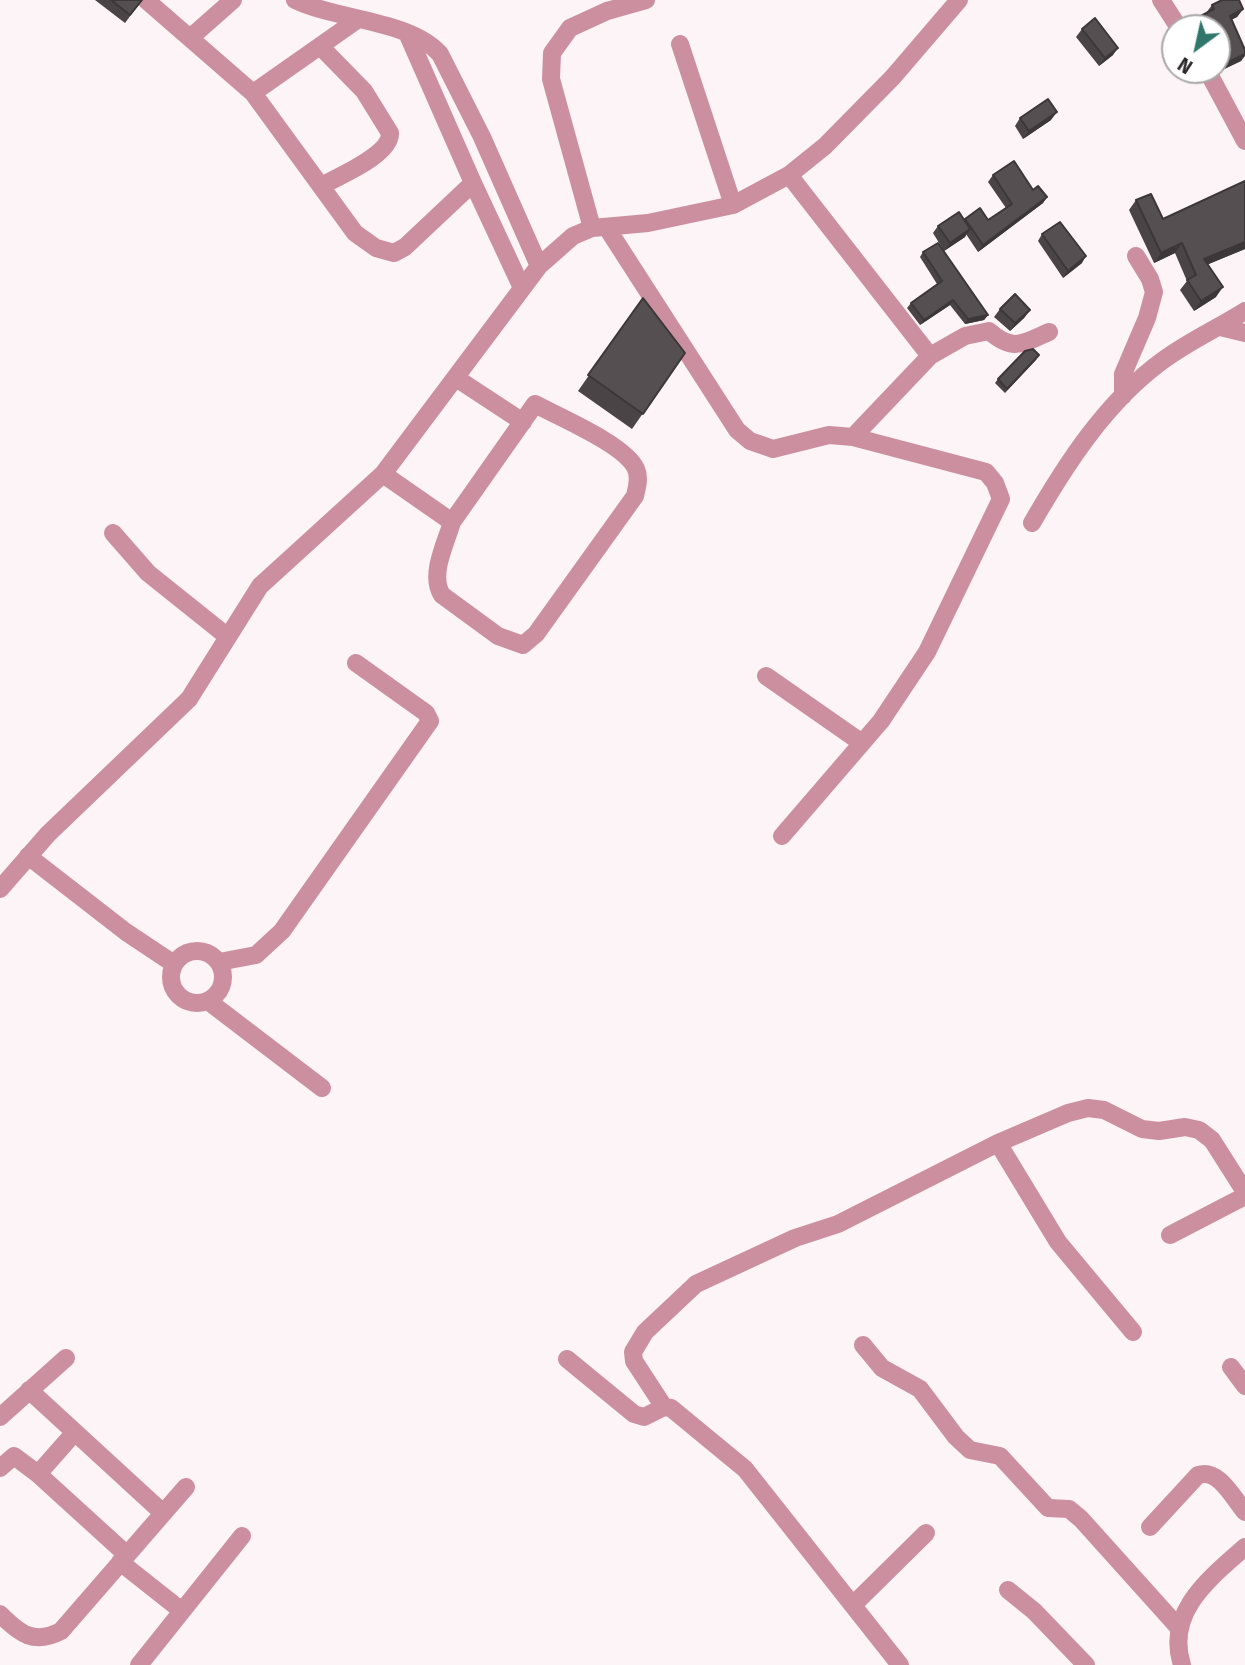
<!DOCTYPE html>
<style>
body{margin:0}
#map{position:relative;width:1245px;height:1665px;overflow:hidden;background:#fcf4f6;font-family:"Fira Sans",sans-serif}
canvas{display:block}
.north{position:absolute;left:1161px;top:14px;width:70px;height:70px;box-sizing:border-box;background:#fff;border:2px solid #aba9aa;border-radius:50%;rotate:213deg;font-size:19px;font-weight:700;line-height:28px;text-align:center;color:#2c292a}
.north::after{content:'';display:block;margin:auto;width:24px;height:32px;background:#30766b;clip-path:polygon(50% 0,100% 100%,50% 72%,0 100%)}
</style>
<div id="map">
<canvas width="1245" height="1665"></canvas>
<div class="north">N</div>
</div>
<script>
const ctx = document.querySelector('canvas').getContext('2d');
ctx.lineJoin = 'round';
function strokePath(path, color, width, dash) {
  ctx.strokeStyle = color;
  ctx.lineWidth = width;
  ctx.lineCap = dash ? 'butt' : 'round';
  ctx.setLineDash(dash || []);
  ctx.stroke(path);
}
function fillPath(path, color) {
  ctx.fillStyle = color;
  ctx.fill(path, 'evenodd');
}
strokePath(new Path2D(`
 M 146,0 L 253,93 L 355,233 L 376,248 L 394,253 L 405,247 L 473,183 L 407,33
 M 295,0 C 336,20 410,20 440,54 L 482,137 L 539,266
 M 1161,0 L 1179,28
 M 190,38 L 233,0
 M 680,44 L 733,205
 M 320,46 L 364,91 L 390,133 C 391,155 339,176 321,186
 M 1207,70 L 1245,141
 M 253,93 L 357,20
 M 789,175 L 930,356 L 853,437
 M 473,183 L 522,288
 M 592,228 L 551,79 L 552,53 L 570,28 L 607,11 L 646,0
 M 607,228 L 737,430 L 750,441 L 773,449 L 829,435 L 853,437 L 986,472 L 995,483 L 1001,499 L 927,652 L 881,721 L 782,836
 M 1220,327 L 1245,333
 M 930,356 L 965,336 L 989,331 C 1013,352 1022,344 1049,332
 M 456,378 L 523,422
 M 1123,396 L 1123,374 L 1147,318 L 1154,292 L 1150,279 L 1136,256
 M 383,474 L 452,522 L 535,404 C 559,417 626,445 636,469 C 640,478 637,487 635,496 L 536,634 L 523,645 L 498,636 L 442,595 C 429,575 446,543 452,522
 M 1032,523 C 1066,464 1106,402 1162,361 C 1187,342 1218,328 1245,311
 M 113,533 L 148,573 L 228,637
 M 766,676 L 862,743
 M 28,856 L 126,932 L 174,964
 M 0,889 L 48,834 L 189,699 L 260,586 L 383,474 L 539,266 L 573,236 L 592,228 L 648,223 L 733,205 L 789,175 L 825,146 L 893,77 L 959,0
 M171 977a26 26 0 1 1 52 0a26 26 0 1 1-52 0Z
 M 219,962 L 256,955 L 282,931 L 430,721 L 426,713 L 356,663
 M 208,1001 L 322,1088
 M 998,1143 L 1058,1242 L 1133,1332
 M 1170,1235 L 1245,1196
 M 863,1345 L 882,1368 L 920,1389 L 956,1437 L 970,1450 L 1000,1456 L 1048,1508 L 1069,1509 L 1081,1519 L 1179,1628
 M 567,1359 L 634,1414 L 644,1417 L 664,1407 L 671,1408 L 745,1469 L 900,1665
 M 1231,1367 L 1245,1386
 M 29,1390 L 163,1513
 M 664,1407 L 634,1361 L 633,1352 L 645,1332 L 696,1284 L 795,1238 L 838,1224 L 998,1143 L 1068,1113 L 1088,1108 L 1104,1110 L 1142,1129 L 1159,1131 L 1185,1127 L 1199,1130 L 1212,1140 L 1245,1192
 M 0,1417 L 66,1358
 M 0,1468 L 14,1456 L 38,1474 L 75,1432
 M 38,1474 L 127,1555
 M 1150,1527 L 1198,1475 C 1219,1468 1233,1498 1245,1512
 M 120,1562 L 182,1611
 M 1008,1590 L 1034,1611 L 1086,1665
 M 853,1605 L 926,1533
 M 0,1614 C 20,1634 34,1645 61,1631 L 186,1487
 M 139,1665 L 242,1536
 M 1182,1665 C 1165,1612 1210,1578 1245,1547`), '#cc8f9f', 18);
fillPath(new Path2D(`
 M 95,0 L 142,0 L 125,23 Z
 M 1212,5 L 1243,9 L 1237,17 L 1231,20 L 1245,50 L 1245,56 L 1241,61 L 1220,71 L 1217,66 L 1217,28 L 1192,28 L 1191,26 L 1197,18 L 1206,13 Z
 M 1082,29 L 1113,55 L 1099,66 L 1076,37 Z
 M 1020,118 L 1051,120 L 1023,139 L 1015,126 Z
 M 993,175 L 1033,190 L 1047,197 L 1043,203 L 978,252 L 966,234 L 965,237 L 944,251 L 933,233 L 938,226 L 964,220 L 988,220 L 1006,208 L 988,182 Z
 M 1245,181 L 1245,249 L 1208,264 L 1216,297 L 1194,311 L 1180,290 L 1187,281 L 1175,253 L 1154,263 L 1129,210 L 1136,200 L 1163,219 Z
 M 1042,234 L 1082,263 L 1063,278 L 1038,241 Z
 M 923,252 L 988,315 L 984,320 L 965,324 L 950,305 L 920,325 L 907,308 L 911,303 L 937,284 L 920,257 Z
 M 643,298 L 685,353 L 632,429 L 578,391 Z
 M 1000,309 L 1030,310 L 1024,318 L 1010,331 L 994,317 Z
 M 1037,359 L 1005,393 L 995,383 L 998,379 Z`), '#4a4446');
fillPath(new Path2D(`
 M 1243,9 L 1237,17 L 1224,23 L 1230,16 Z
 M 1118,48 L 1113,55 L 1099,66 L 1105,58 Z
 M 1245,54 L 1241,61 L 1220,71 L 1226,63 Z
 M 1057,112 L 1051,120 L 1023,139 L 1029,131 Z
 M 1047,197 L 1043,203 L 978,252 L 983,245 Z
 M 970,229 L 965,237 L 944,251 L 950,243 Z
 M 1245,242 L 1245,249 L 1197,269 L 1204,259 Z
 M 1182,243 L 1175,253 L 1154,263 L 1161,253 Z
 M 1086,256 L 1082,263 L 1063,278 L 1068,271 Z
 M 1223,287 L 1216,297 L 1194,311 L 1201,301 Z
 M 953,300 L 950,305 L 920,325 L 924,320 Z
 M 1030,310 L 1024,318 L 1010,331 L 1015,323 Z
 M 988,315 L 984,320 L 965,324 L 968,319 Z`), '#3c3739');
const building = new Path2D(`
 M 111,0 L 142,0 L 130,15 Z
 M 1222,0 L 1239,0 L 1243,9 L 1230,16 L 1245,50 L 1245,54 L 1226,63 L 1219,53 L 1217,52 L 1217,28 L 1202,28 L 1197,18 L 1214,9 L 1212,5 Z
 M 1095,18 L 1118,48 L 1105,58 L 1082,29 Z
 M 1048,99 L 1057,112 L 1029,131 L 1020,118 Z
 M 1014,161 L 1033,190 L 1038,186 L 1047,197 L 983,245 L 965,219 L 980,208 L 988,220 L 1012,204 L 993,175 Z
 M 1245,181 L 1245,242 L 1204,259 L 1223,287 L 1201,301 L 1187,280 L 1196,275 L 1182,243 L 1161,253 L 1136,200 L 1151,194 L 1163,219 Z
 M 959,212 L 970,229 L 950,243 L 938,226 Z
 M 1060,222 L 1086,256 L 1068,271 L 1042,234 Z
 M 938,243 L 988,315 L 968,319 L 953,300 L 924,320 L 911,303 L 942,281 L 923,252 Z
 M 1015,294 L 1030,310 L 1015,323 L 1000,309 Z
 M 643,298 L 685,353 L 643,414 L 588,375 Z
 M 1033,349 L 1039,355 L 1007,389 L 998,379 L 1025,351 Z`);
fillPath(building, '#564f51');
strokePath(building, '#3c3739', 2);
</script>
